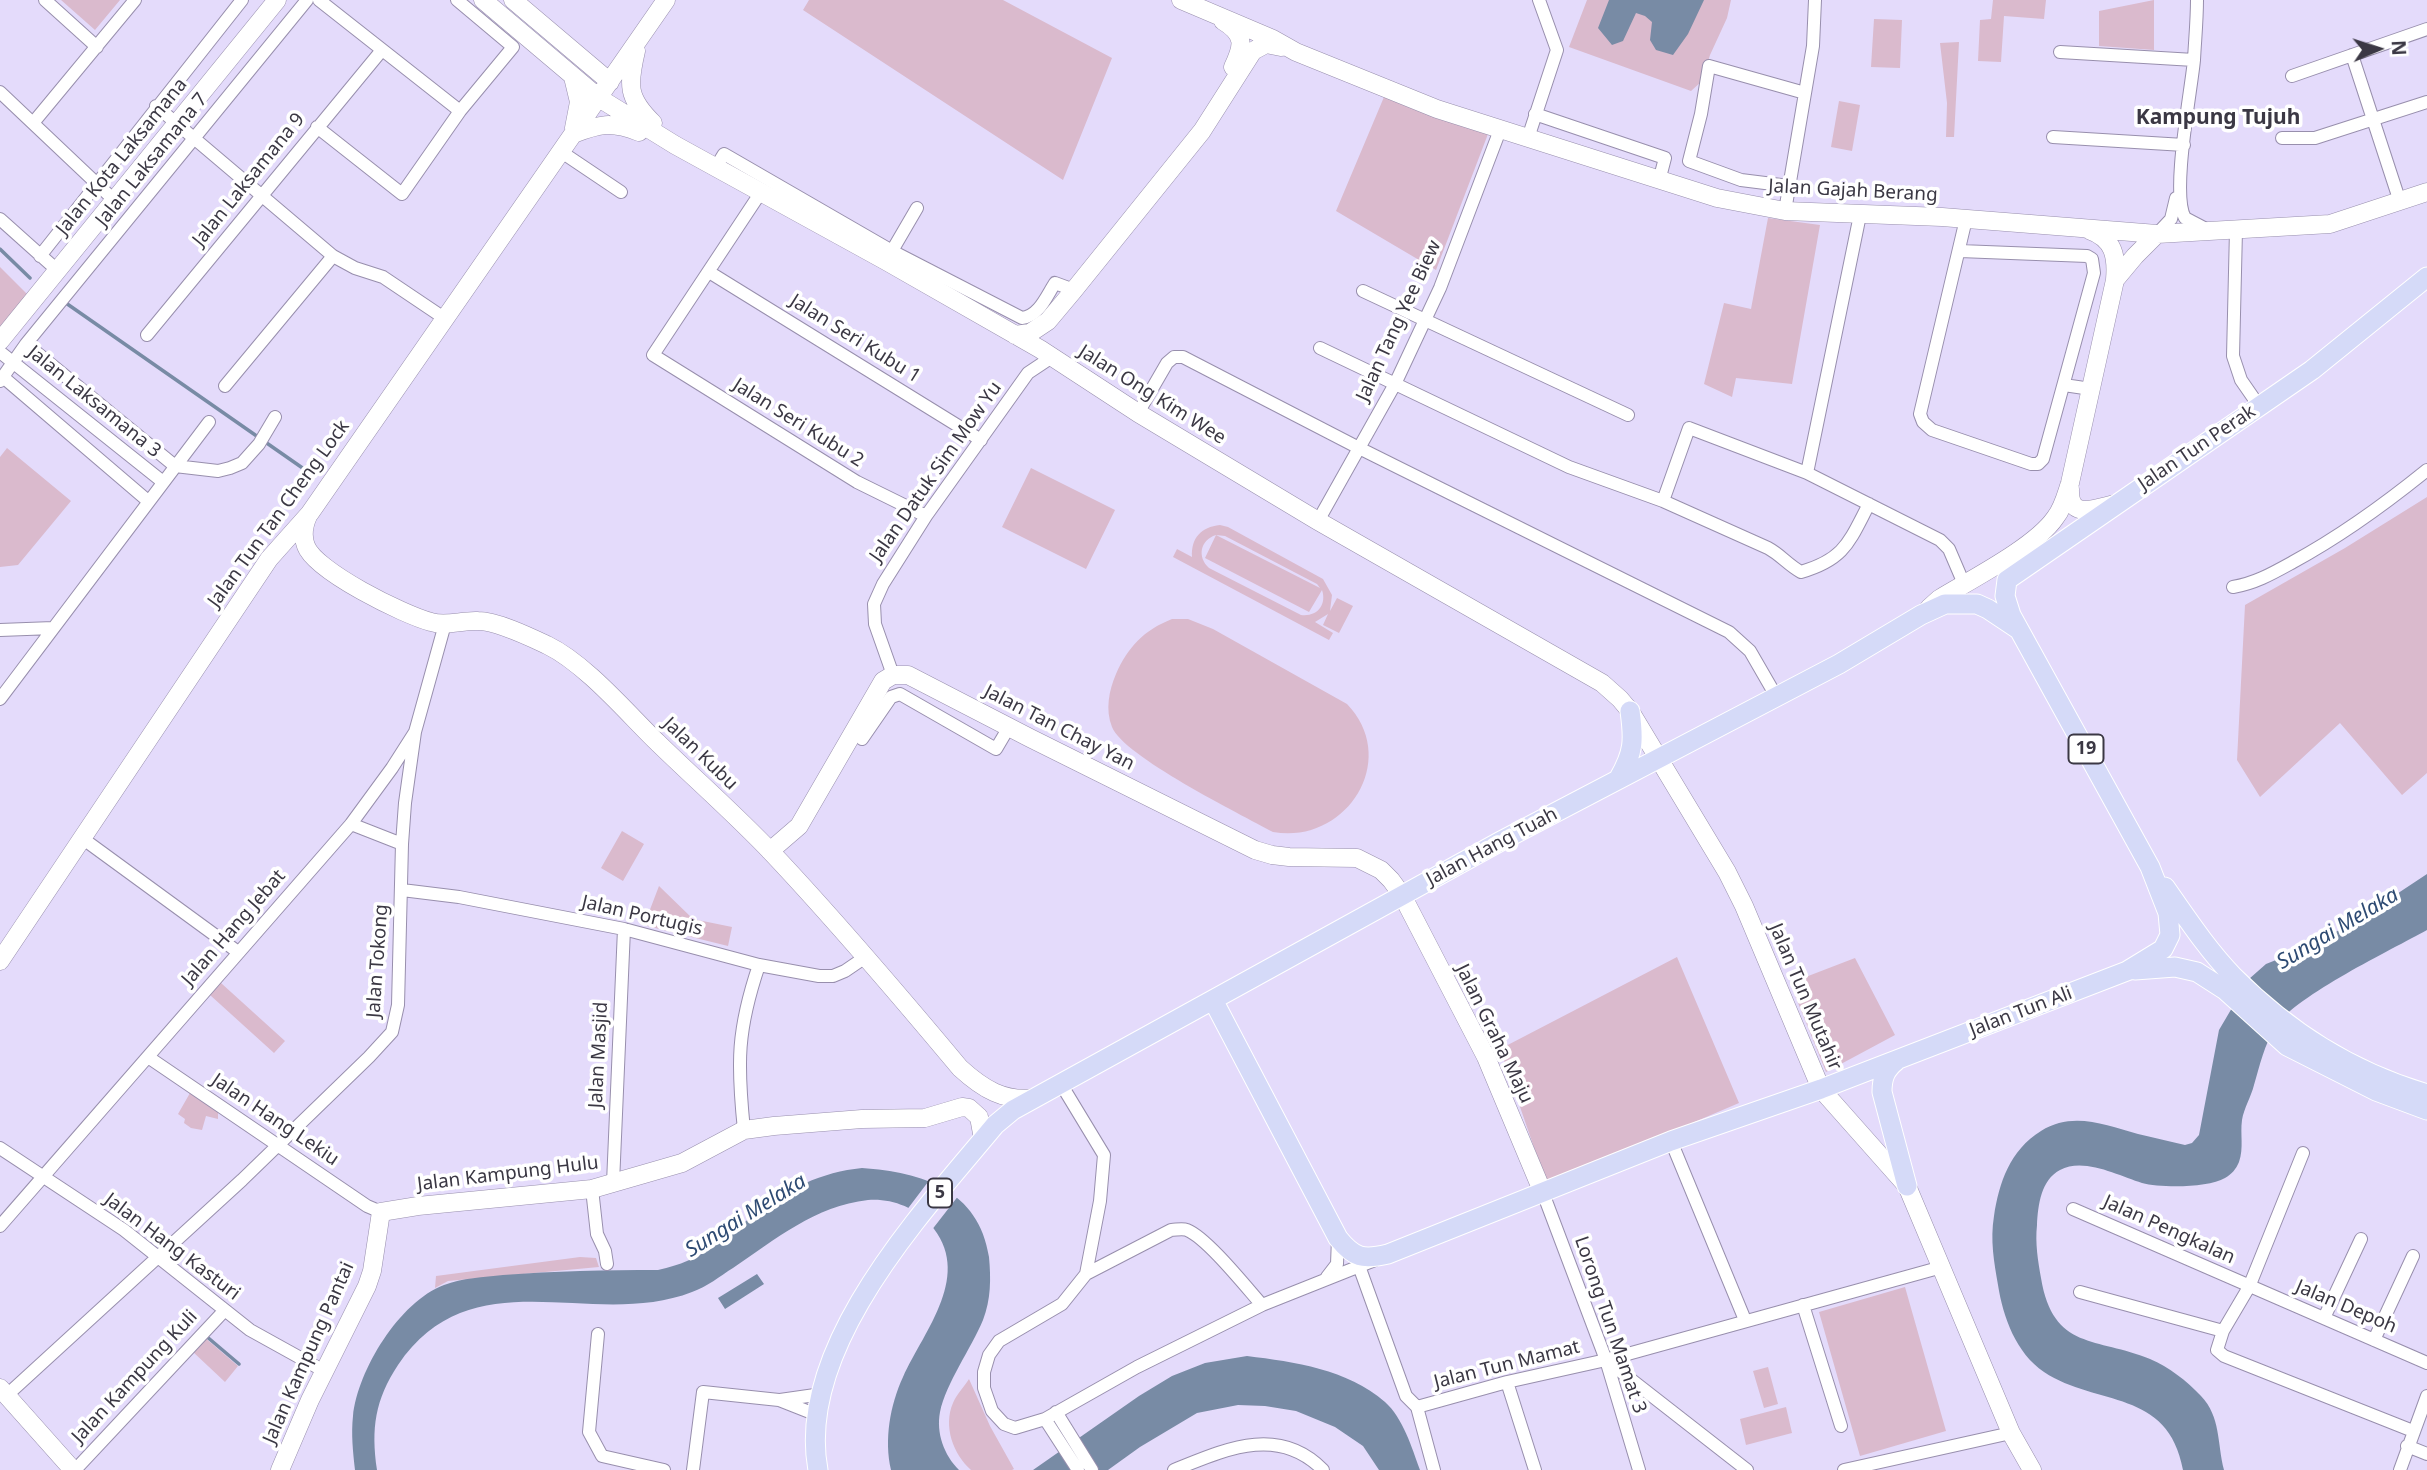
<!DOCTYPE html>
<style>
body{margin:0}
#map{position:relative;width:2427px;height:1470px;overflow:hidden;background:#e4dbfb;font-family:"Noto Sans",sans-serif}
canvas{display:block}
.north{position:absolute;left:2343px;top:14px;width:70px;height:70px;-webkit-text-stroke:5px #fff;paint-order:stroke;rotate:87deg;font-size:19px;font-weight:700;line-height:28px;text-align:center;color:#3b3844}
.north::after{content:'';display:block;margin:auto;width:24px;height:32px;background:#3b3844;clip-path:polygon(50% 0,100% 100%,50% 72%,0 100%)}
</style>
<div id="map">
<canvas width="2427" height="1470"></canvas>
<div class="north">N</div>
</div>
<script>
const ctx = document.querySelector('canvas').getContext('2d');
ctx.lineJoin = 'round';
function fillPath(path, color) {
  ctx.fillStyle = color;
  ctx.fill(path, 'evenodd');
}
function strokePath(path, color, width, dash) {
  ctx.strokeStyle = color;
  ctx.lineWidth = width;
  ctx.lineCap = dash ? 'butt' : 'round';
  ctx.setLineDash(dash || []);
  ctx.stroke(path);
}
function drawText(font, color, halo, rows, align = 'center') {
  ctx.font = font + ' "Noto Sans",sans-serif';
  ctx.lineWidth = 7;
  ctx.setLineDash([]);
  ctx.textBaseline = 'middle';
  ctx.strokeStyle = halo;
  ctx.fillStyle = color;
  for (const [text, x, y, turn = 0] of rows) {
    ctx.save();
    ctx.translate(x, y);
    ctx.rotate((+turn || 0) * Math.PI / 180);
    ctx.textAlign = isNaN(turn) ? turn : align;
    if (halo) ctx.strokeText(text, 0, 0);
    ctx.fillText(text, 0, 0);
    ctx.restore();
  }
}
fillPath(new Path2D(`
 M 61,0 L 120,0 L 95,30 Z
 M 809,0 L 1003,0 L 1112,58 L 1063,180 L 803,10 Z
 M 1587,0 L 1731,0 L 1727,18 L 1710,55 L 1702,81 L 1691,91 L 1569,47 Z
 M 1993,0 L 2046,0 L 2044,19 L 2004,16 L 2001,62 L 1978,61 L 1980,20 L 1991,19 Z
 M 2154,0 L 2154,50 L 2099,46 L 2099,11 Z
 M 1874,19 L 1902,20 L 1900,68 L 1871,67 Z
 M 1959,42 L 1954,137 L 1946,137 L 1947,103 L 1940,43 Z
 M 1384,97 L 1488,134 L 1436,270 L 1336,211 Z
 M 1839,101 L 1860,105 L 1852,151 L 1831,147 Z
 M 1768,218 L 1820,225 L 1792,384 L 1736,378 L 1732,397 L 1704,384 L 1724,303 L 1751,309 Z
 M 0,267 L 27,294 L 0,328 Z
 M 7,448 L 71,501 L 18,565 L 0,567 L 0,457 Z
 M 1031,468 L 1115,510 L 1086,569 L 1002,527 Z
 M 2427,497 L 2427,773 L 2402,795 L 2340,723 L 2260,797 L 2237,760 L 2245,605 L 2345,548 Z
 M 1220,525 L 1228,527 L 1323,579 L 1332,595 L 1330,611 L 1337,598 L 1353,606 L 1339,633 L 1323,625 L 1328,614 L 1315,622 L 1333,633 L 1329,640 L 1173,557 L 1177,549 L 1192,557 C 1191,538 1201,527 1220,525 ZM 1216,535 L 1205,558 L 1309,612 L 1322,590 C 1327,605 1317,617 1301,615 L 1209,568 C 1197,557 1200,540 1216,535 ZM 1216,535 L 1225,536 L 1317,584 L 1320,588 Z
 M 1172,619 L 1188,619 L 1213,629 L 1347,704 C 1401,760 1346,845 1273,832 C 1240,814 1123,756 1112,727 C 1105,710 1109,690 1116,674 C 1128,647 1144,630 1172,619 Z
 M 622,831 L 644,844 L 623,881 L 601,868 Z
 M 659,886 L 693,919 L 732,927 L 728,946 L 647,926 L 648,921 L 646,920 Z
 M 1677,957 L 1739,1103 L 1547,1185 L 1500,1049 Z
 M 1855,958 L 1895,1035 L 1826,1072 L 1790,983 Z
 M 221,983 L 285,1041 L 274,1053 L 210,995 Z
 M 190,1093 L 218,1111 L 218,1119 L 206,1116 L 202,1130 L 191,1128 L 184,1123 L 185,1119 L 178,1114 Z
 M 580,1257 L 596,1258 L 599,1267 L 448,1281 L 435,1288 L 436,1276 Z
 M 1905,1287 L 1946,1431 L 1860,1456 L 1819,1312 Z
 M 204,1337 L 238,1366 L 225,1382 L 192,1351 Z
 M 1768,1367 L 1778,1404 L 1764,1408 L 1753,1371 Z
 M 969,1379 L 990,1426 L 1014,1469 L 1012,1470 L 971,1470 C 953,1454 943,1426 953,1403 C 956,1395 964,1387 969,1379 Z
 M 1786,1407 L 1792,1433 L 1746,1445 L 1740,1419 Z`), '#dabacd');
fillPath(new Path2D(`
 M 1609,0 L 1704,0 L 1688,34 L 1673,55 L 1656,50 L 1650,40 L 1652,22 L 1645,16 L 1636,13 L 1623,41 L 1612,45 L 1598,28 Z
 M 2427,874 L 2427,930 C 2391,950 2297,995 2276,1026 C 2264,1045 2260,1065 2254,1085 C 2251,1097 2244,1108 2242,1120 C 2240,1134 2244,1148 2239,1162 C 2236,1169 2232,1174 2225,1178 C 2208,1188 2161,1188 2142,1183 C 2119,1176 2084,1157 2060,1170 C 2041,1180 2038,1205 2037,1225 C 2035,1243 2038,1261 2041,1278 C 2053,1351 2097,1337 2150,1359 C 2169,1367 2187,1381 2201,1396 C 2221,1417 2217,1443 2224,1470 L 2183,1470 C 2168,1388 2097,1407 2044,1372 C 2016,1353 2003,1317 1998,1285 C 1994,1262 1990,1240 1994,1216 C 1999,1183 2010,1150 2041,1131 C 2073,1111 2105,1125 2138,1134 C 2154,1138 2169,1141 2185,1145 L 2192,1143 L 2199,1135 L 2219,1030 L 2249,979 L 2266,964 L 2311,946 L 2362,917 Z
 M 862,1168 C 922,1172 979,1190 989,1257 C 991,1279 991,1299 983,1320 C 971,1349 946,1383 940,1412 C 936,1433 944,1455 959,1470 L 891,1470 C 884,1440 890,1405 903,1377 C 925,1329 974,1274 930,1224 C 915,1207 890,1198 868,1200 C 815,1206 776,1239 733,1268 C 720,1276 707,1287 692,1292 C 592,1331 473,1255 398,1365 C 375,1400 371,1428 377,1470 L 355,1470 C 353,1452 351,1434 353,1416 C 358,1370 399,1302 444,1285 C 462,1278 484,1277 503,1275 C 554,1271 606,1270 658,1270 C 704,1260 720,1241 755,1214 C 786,1189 822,1172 862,1168 Z
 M 757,1274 L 764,1284 L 725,1309 L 718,1298 Z
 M 1247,1356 C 1295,1362 1347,1369 1385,1402 C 1403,1418 1412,1448 1420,1470 L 1379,1470 L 1363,1446 L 1335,1427 L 1296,1411 L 1265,1406 L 1238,1405 L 1197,1413 L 1140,1447 L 1108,1470 L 1033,1470 L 1139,1396 L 1172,1376 L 1205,1363 Z`), '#788ba5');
fillPath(new Path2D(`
 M 931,1178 L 959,1195 L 931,1231 L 925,1224 L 906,1211 Z`), '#e4dbfb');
strokePath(new Path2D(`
 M 0,249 L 30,278
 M 63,301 L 314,476
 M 206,1336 L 239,1364`), '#788ba5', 3.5);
const street = new Path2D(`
 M 45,0 L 97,47
 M 319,0 L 460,111
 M 2197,0 C 2197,20 2195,40 2194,60 C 2191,92 2171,194 2185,218 L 2206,229
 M 2060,52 L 2194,60
 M 2352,55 L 2400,202
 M 2292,76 L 2427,29
 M 0,92 L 114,200
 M 156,106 L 333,256 L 355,268 L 383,277 L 444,318
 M 1535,114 L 1665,158 L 1659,181
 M 33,123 L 135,0
 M 317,127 L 402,194 L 460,111 L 513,47 L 457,0
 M 2053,137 L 2184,145
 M 1528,138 L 1557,50 L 1539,0
 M 2282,138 L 2315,138 L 2427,102
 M 560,151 L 621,192
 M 716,167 L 724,154 L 892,251 L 1022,318 C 1039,316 1046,297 1055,283 L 1074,290
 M 1789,186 L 1741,180 L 1689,161 L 1701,114 L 1709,66 L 1805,93
 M 761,192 L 653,355 L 857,482 L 926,516
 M 1785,211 L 1813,46 L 1815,0
 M 0,219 L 57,270
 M 2236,230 L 2233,356 L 2241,380 L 2259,406
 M 2157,234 L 2171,219 L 2176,198
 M 1960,251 L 2087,256 L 2092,259 L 2094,273 L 2043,459 L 2038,464 L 2031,464 L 1932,430 L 1923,422 L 1920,414 L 1966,219
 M 40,256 L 242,0
 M 889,256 L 917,208
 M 709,272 L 981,440
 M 1363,291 L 1628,415
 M 147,335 L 382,50
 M 26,344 L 175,466 L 218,471 L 230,468 L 242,463 L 259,444 L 275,417
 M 1320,348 L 1569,467 L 1663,501 L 1768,548 C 1781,555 1788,565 1801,572 C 1845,559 1849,542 1869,504
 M 0,352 L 163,482
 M 3,377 L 148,501
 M 0,381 L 26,344 L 307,0
 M 2064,385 L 2091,389
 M 225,386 L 333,256
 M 1138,413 L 1167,363 L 1174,357 L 1183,357 L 1359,448 L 1729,632 L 1750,651 L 1776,696
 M 1807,473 L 1860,215
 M 1663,501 L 1689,428 L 1807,473 L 1940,540 L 1949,549 L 1964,584
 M 1318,521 L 1395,384 L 1440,288 L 1500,130
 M 2233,587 C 2256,583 2273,573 2293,562 C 2341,536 2385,504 2427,470
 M 0,630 L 53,628
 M 893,675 L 875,624 L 874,604 L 883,584 L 926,516 L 1028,373 L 1052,357
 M 0,699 L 209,422
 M 862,739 L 891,697 L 900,694 L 996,749 L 1009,727
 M 351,824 L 402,844
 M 82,838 L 238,952
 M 402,890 L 459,897 L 624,929 L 759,965 L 819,976 L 833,976 L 845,971 L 867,956
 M 148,1057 L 367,1206 L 381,1212
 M 1061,1084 L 1104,1155 L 1100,1201 L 1086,1274
 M 744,1130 C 737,1063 737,1030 759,965
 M 1671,1141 L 1745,1320
 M 0,1148 L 124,1230 L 250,1330 L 324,1371
 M 2303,1153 L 2249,1287 L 2223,1331 L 2217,1350 L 2224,1356 L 2413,1431
 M 613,1183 L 624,929
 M 592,1189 L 597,1234 L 605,1251 L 607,1264
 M 1543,1193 L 1606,1360 L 1639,1470
 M 2073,1209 L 2427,1363
 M 0,1226 L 351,824 L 392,768 L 415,732 L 445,624
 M 1359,1266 L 1406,1396 L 1417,1407
 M 1327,1277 L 1337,1264 L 1338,1238
 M 2080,1292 L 2223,1331
 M 1262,1305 C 1246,1287 1207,1238 1187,1230 C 1182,1228 1176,1230 1171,1230 L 1086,1274 L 1062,1304 L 999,1341 L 989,1355 L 984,1372 L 984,1388 L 992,1411 L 1004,1424 L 1015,1428 L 1045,1419 L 1137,1367 L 1262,1305 L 1375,1260
 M 1803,1305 L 1841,1426
 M 2324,1318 L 2361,1239
 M 598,1334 L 589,1432 L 602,1456 L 664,1470
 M 2374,1340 L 2413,1256
 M 1606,1360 L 1747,1470
 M 1507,1382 L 1535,1470
 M 6,1396 L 242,1180 L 369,1057 L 392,1032 L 398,1005 L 402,844 L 405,803 L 415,732
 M 780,1400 L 822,1394
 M 1417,1407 L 1507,1382 L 1606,1360 L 1942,1267
 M 1417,1407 L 1434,1470
 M 1056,1412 L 1092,1470
 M 1045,1419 L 1078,1470
 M 2407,1446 L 2427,1454
 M 75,1470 L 224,1311
 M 693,1470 L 703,1392 L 779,1400 L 817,1415
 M 1174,1470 C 1224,1450 1278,1424 1323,1470
 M 1844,1470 L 2011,1433
 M 2400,1470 L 2427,1396`);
const secondary = new Path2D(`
 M 483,0 L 599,98 L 675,145 L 886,261 L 1040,349 L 1138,413 L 1318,521 L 1602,683 L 1620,699 L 1630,711 L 1727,872 L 1744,906 L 1821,1089 L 1907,1186 L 2011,1433 L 2032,1470
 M 513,0 L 610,82
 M 1181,0 L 1273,39 L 1296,52 L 1437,109 L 1717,198 L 1785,211 L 1942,217 L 2157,234 L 2330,224 L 2427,192
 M 1223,21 C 1246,35 1243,46 1233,67
 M 636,51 C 628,85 627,98 653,123
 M 573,77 L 579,102 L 574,128
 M 573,134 C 600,124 611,121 639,132
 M 2115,280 L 2135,256 L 2157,234
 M 1015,335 L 1030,333 L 1048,321 L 1074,290 L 1202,131 L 1253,51 L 1266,44 L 1281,47
 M 0,341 L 277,0
 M 2070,489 C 2069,520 2094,509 2115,504
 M 308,516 C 304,525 302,536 306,546 C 315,571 404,615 431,622 C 446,627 462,620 478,621 C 497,621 530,637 547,645 C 586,664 627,713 658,743 C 696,780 736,815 772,853 C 838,923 899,995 960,1068 C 983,1089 1004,1102 1035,1098
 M 1929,608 L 1939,599 C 1970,580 2035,547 2055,518 C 2063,508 2066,495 2070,483 L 2115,280 C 2117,256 2114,239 2089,230
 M 770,851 L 799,826 L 883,681 L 893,675 L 908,675 L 1030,738 L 1255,850 L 1272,855 L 1289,857 L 1357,858 L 1381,870 L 1391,880 L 1402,895 L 1486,1057 L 1543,1193
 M 0,961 L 269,559 L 310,513 L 666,0
 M 0,1388 L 73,1470
 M 280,1470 L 310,1400 L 367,1286 L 372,1271 L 381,1212 L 418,1206 L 592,1189 L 682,1163 L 744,1130 L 774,1126 L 862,1119 L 925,1118 L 962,1107 L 969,1108 L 979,1117 L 983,1139`);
const primary = new Path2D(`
 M 1619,778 C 1634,752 1634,740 1630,711
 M 2165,887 C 2186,917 2207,949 2233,976 C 2289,1032 2350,1071 2427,1094
 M 2135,970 L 2175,967 L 2197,972 L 2225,990 L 2287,1046 L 2376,1091 L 2427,1110
 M 1213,1000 L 1338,1238 C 1354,1258 1363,1260 1388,1254 L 1671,1141 L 1821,1089 L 2127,971 L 2163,949 L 2170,935 L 2168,913 L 2150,867 L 2011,615 L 2005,596 L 2007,580 L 2312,370 L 2427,277
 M 1896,1061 C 1885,1070 1882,1078 1882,1092 L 1907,1186
 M 818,1470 C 795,1347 923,1212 995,1125 L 1013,1110 L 1501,841 L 1839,664 L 1921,615 L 1945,604 L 1977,604 L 1988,609 L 2018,629`);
strokePath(street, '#988fad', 14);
strokePath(secondary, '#988fad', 19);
strokePath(primary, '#fff', 21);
strokePath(street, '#fff', 12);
strokePath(secondary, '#fff', 18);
strokePath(primary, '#d5daf8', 19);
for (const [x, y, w] of [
 [2086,749,35],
 [940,1193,24]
]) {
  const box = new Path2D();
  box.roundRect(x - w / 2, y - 14.5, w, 29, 5);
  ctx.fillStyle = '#fff';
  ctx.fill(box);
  strokePath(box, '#3b3844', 2);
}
drawText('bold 18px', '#3b3844', null, [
 ["19",2086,749],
 ["5",940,1193]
]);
drawText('19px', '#3b3844', '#fff', [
 ["Jalan Kota Laksamana",122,157,-51],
 ["Jalan Laksamana 7",152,160,-51],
 ["Jalan Laksamana 9",249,180,-51],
 ["Jalan Gajah Berang",1853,191,3],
 ["Jalan Tang Yee Biew",1399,321,-65],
 ["Jalan Seri Kubu 1",855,339,32],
 ["Jalan Ong Kim Wee",1152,395,32],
 ["Jalan Laksamana 3",94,402,39],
 ["Jalan Seri Kubu 2",798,423,32],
 ["Jalan Tun Perak",2197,448,-34],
 ["Jalan Datuk Sim Mow Yu",936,472,-55],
 ["Jalan Tun Tan Cheng Lock",279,514,-54],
 ["Jalan Tan Chay Yan",1059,728,27],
 ["Jalan Kubu",700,754,44],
 ["Jalan Hang Tuah",1492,847,-28],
 ["Jalan Portugis",642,916,13],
 ["Jalan Hang Jebat",234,928,-49],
 ["Jalan Tokong",378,961,-86],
 ["Jalan Tun Mutahir",1805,997,67],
 ["Jalan Tun Ali",2021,1012,-21],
 ["Jalan Graha Maju",1494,1034,64],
 ["Jalan Masjid",599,1055,-87],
 ["Jalan Hang Lekiu",275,1120,34],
 ["Jalan Kampung Hulu",508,1174,-7],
 ["Jalan Pengkalan",2169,1230,24],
 ["Jalan Hang Kasturi",172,1247,37],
 ["Jalan Depoh",2346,1307,23],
 ["Lorong Tun Mamat 3",1610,1325,71],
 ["Jalan Kampung Pantai",309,1353,-66],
 ["Jalan Tun Mamat",1507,1365,-14],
 ["Jalan Kampung Kuli",135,1377,-47]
]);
drawText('bold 21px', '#3b3844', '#fff', [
 ["Kampung Tujuh",2218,118]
]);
drawText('italic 21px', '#2e4b73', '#fff', [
 ["Sungai Melaka",2338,929,-31],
 ["Sungai Melaka",746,1216,-32]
]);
</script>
